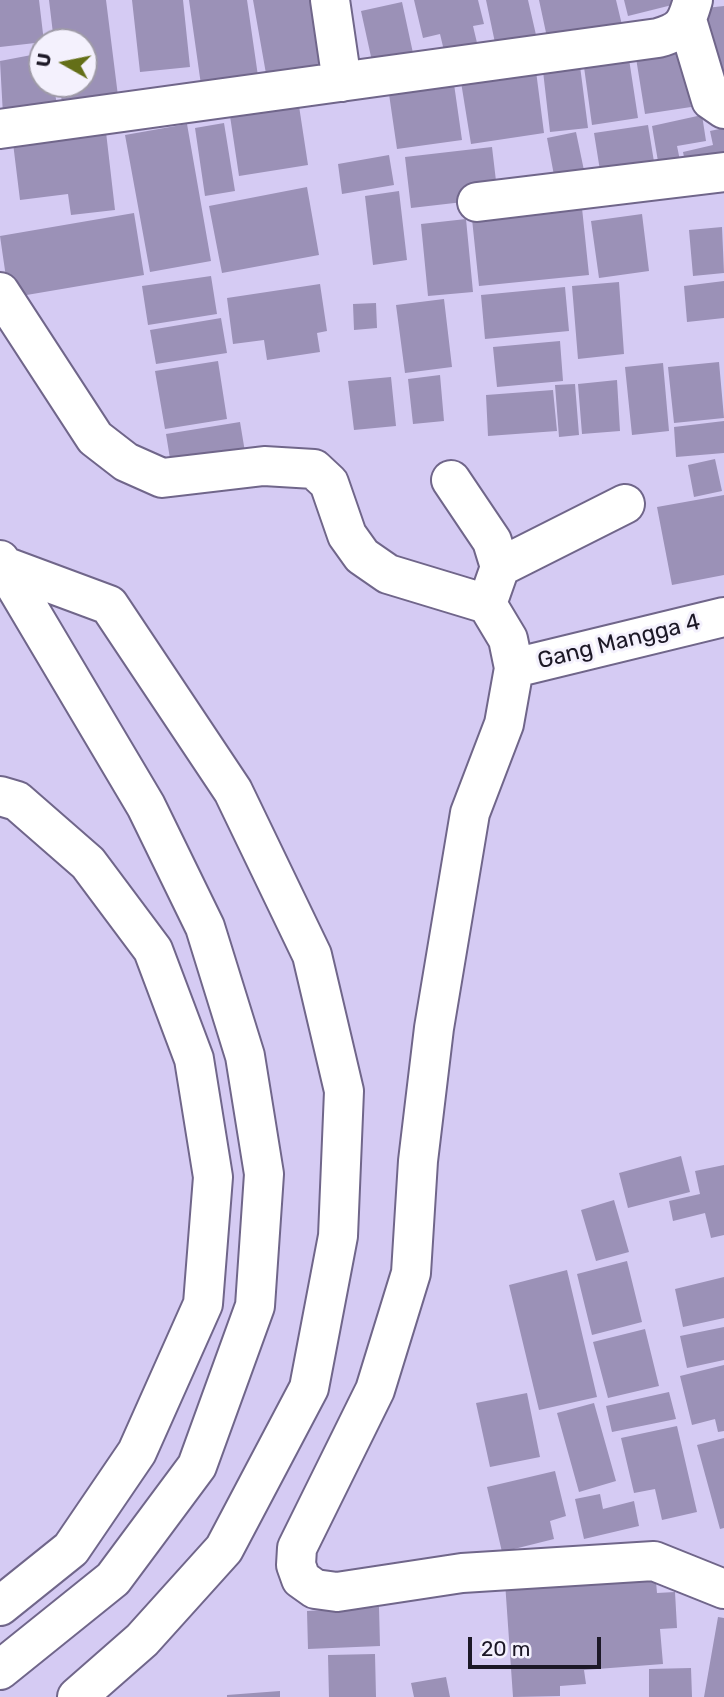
<!DOCTYPE html>
<style>
body{margin:0}
#map{position:relative;width:724px;height:1697px;overflow:hidden;background:#d5cbf3;font-family:Rubik,sans-serif}
canvas{display:block}
.north{position:absolute;left:28px;top:28px;width:70px;height:70px;box-sizing:border-box;background:#f4f1fd;border:2px solid #9e9aa7;border-radius:50%;rotate:279deg;font-size:19px;font-weight:700;line-height:28px;text-align:center;color:#1c1826}
.north::after{content:'';display:block;margin:auto;width:24px;height:32px;background:#646f18;clip-path:polygon(50% 0,100% 100%,50% 72%,0 100%)}
.scale{position:absolute;left:468px;top:1637px;width:133px;height:32px;box-sizing:border-box;border:4px solid #1c1826;border-top:0;padding-left:9px;font-size:21px;line-height:24px;white-space:nowrap;color:#1c1826;-webkit-text-stroke:5px #f4f1fd;paint-order:stroke}
</style>
<div id="map">
<canvas width="724" height="1697"></canvas>
<div class="north">U</div>
<div class="scale">20 m</div>
</div>
<script>
const ctx = document.querySelector('canvas').getContext('2d');
ctx.lineJoin = 'round';
function fillPath(path, color) {
  ctx.fillStyle = color;
  ctx.fill(path, 'evenodd');
}
function strokePath(path, color, width, dash) {
  ctx.strokeStyle = color;
  ctx.lineWidth = width;
  ctx.lineCap = dash ? 'butt' : 'round';
  ctx.setLineDash(dash || []);
  ctx.stroke(path);
}
function drawText(font, color, halo, rows, align = 'center') {
  ctx.font = font + ' Rubik,sans-serif';
  ctx.lineWidth = 6;
  ctx.setLineDash([]);
  ctx.textBaseline = 'middle';
  ctx.strokeStyle = halo;
  ctx.fillStyle = color;
  for (const [text, x, y, turn = 0] of rows) {
    ctx.save();
    ctx.translate(x, y);
    ctx.rotate((+turn || 0) * Math.PI / 180);
    ctx.textAlign = isNaN(turn) ? turn : align;
    if (halo) ctx.strokeText(text, 0, 0);
    ctx.fillText(text, 0, 0);
    ctx.restore();
  }
}
fillPath(new Path2D(`
 M 0,0 L 39,0 L 44,42 L 0,47 Z
 M 49,0 L 106,0 L 118,96 L 62,104 L 60,84 L 84,84 L 84,42 L 54,42 Z
 M 132,0 L 183,0 L 190,67 L 140,72 Z
 M 189,0 L 247,0 L 259,83 L 202,92 Z
 M 253,0 L 318,0 L 331,74 L 268,85 Z
 M 414,0 L 478,0 L 484,24 L 473,26 L 478,47 L 445,55 L 440,34 L 423,38 Z
 M 486,0 L 528,0 L 539,48 L 498,57 Z
 M 539,0 L 616,0 L 622,25 L 548,42 Z
 M 624,0 L 679,0 L 680,3 L 628,16 Z
 M 402,2 L 416,67 L 375,75 L 361,11 Z
 M 724,6 L 724,95 L 714,96 L 706,8 Z
 M 682,51 L 691,107 L 645,114 L 636,58 Z
 M 42,53 L 42,84 L 53,84 L 57,104 L 3,115 L 0,61 Z
 M 629,59 L 638,118 L 592,125 L 584,67 Z
 M 580,66 L 588,128 L 550,132 L 543,71 Z
 M 536,71 L 544,133 L 471,144 L 461,82 Z
 M 454,84 L 462,140 L 397,149 L 389,94 Z
 M 299,106 L 308,165 L 239,176 L 230,116 Z
 M 702,115 L 706,141 L 677,146 L 683,175 L 661,179 L 652,126 Z
 M 224,123 L 235,191 L 205,196 L 195,128 Z
 M 187,124 L 211,261 L 150,272 L 125,135 Z
 M 648,125 L 656,174 L 602,183 L 594,133 Z
 M 724,128 L 724,164 L 687,172 L 683,152 L 713,145 L 710,131 Z
 M 106,132 L 115,210 L 71,215 L 68,194 L 20,200 L 13,143 Z
 M 576,132 L 586,180 L 556,186 L 547,138 Z
 M 492,147 L 498,198 L 411,208 L 405,157 Z
 M 389,155 L 394,185 L 342,194 L 338,164 Z
 M 307,187 L 319,255 L 222,273 L 209,206 Z
 M 399,191 L 407,260 L 373,265 L 365,196 Z
 M 582,208 L 589,275 L 479,286 L 472,219 Z
 M 134,213 L 144,275 L 9,298 L 0,236 Z
 M 642,214 L 649,271 L 599,278 L 591,221 Z
 M 466,219 L 473,292 L 428,296 L 421,224 Z
 M 722,227 L 724,273 L 693,276 L 689,230 Z
 M 211,276 L 217,314 L 148,325 L 142,286 Z
 M 724,281 L 724,318 L 687,322 L 684,286 Z
 M 619,282 L 624,354 L 578,359 L 572,286 Z
 M 320,284 L 327,331 L 317,333 L 320,352 L 267,360 L 264,340 L 233,344 L 227,298 Z
 M 565,287 L 569,331 L 485,339 L 481,295 Z
 M 444,299 L 452,367 L 405,373 L 396,305 Z
 M 376,303 L 377,328 L 354,330 L 353,304 Z
 M 221,318 L 227,353 L 156,364 L 150,330 Z
 M 560,341 L 563,381 L 497,387 L 493,347 Z
 M 218,361 L 227,419 L 165,429 L 155,371 Z
 M 719,362 L 724,418 L 674,423 L 668,367 Z
 M 663,363 L 669,431 L 632,435 L 625,367 Z
 M 440,375 L 444,421 L 413,424 L 408,379 Z
 M 391,377 L 396,426 L 354,430 L 348,381 Z
 M 617,380 L 620,431 L 582,434 L 578,384 Z
 M 575,384 L 579,435 L 559,437 L 555,385 Z
 M 553,390 L 557,431 L 488,436 L 486,395 Z
 M 724,421 L 724,453 L 676,457 L 674,427 Z
 M 240,422 L 246,458 L 172,471 L 166,434 Z
 M 715,459 L 722,491 L 694,497 L 688,465 Z
 M 724,495 L 724,575 L 672,585 L 657,507 Z
 M 681,1156 L 690,1192 L 628,1208 L 619,1173 Z
 M 724,1165 L 724,1235 L 711,1238 L 705,1213 L 673,1221 L 669,1201 L 700,1194 L 695,1171 Z
 M 614,1200 L 629,1252 L 596,1261 L 581,1210 Z
 M 627,1261 L 642,1322 L 592,1335 L 577,1274 Z
 M 567,1270 L 597,1397 L 539,1410 L 509,1285 Z
 M 724,1277 L 724,1318 L 683,1327 L 675,1289 Z
 M 724,1327 L 724,1360 L 687,1368 L 680,1336 Z
 M 645,1329 L 659,1386 L 608,1398 L 593,1342 Z
 M 724,1365 L 724,1431 L 718,1432 L 715,1419 L 692,1425 L 680,1376 Z
 M 669,1392 L 676,1419 L 612,1432 L 606,1406 Z
 M 527,1393 L 540,1457 L 490,1467 L 476,1403 Z
 M 594,1403 L 616,1481 L 579,1492 L 557,1413 Z
 M 677,1426 L 697,1512 L 662,1520 L 655,1489 L 634,1493 L 621,1438 Z
 M 724,1438 L 724,1528 L 720,1529 L 697,1445 Z
 M 555,1471 L 566,1516 L 550,1521 L 554,1539 L 502,1552 L 487,1487 Z
 M 600,1494 L 603,1509 L 634,1501 L 639,1526 L 584,1539 L 575,1499 Z
 M 655,1570 L 657,1593 L 675,1592 L 677,1628 L 660,1629 L 663,1664 L 584,1670 L 586,1684 L 560,1686 L 560,1696 L 513,1697 L 505,1582 Z
 M 379,1607 L 380,1646 L 308,1649 L 307,1611 Z
 M 718,1617 L 724,1618 L 724,1697 L 704,1697 Z
 M 375,1654 L 376,1697 L 329,1697 L 328,1655 Z
 M 691,1668 L 692,1697 L 649,1697 L 649,1669 Z
 M 446,1677 L 450,1697 L 414,1697 L 411,1683 Z
 M 280,1691 L 280,1697 L 227,1697 L 227,1695 Z`), '#9b91b7');
const minor = new Path2D(`
 M 330,0 L 342,82
 M 687,20 L 711,100 L 724,109
 M 0,129 L 658,38 C 683,31 686,24 693,0
 M 477,202 L 724,172
 M 0,292 L 95,438 L 126,462 L 162,478 L 264,466 L 314,469 L 329,483 L 347,535 L 362,556 L 388,574 L 487,604 L 508,639 L 514,668 L 504,724 L 470,813 L 434,1028 L 418,1161 L 411,1273 L 375,1390 L 297,1548 L 296,1565 L 301,1579 L 315,1589 L 337,1592 L 462,1573 L 654,1561 L 724,1589
 M 451,480 L 492,541 L 500,567 L 487,604
 M 500,567 L 625,504
 M 514,668 L 724,617`);
const motorway = new Path2D(`
 M 0,560 L 146,806 L 205,927 L 245,1056 L 264,1174 L 255,1306 L 197,1466 L 113,1579 L 0,1670
 M 4,566 L 109,605 L 233,791 L 312,955 L 344,1091 L 338,1236 L 309,1388 L 224,1549 L 142,1640 L 77,1697
 M 0,796 L 17,801 L 88,863 L 153,950 L 194,1059 L 213,1177 L 203,1304 L 137,1452 L 71,1549 L 0,1606`);
strokePath(minor, '#70668a', 42);
strokePath(motorway, '#70668a', 42);
strokePath(minor, '#fff', 38);
strokePath(motorway, '#fff', 38);
drawText('23px', '#1c1826', '#f4f1fd', [
 ["Gang Mangga 4",619,642,-14]
]);
</script>
